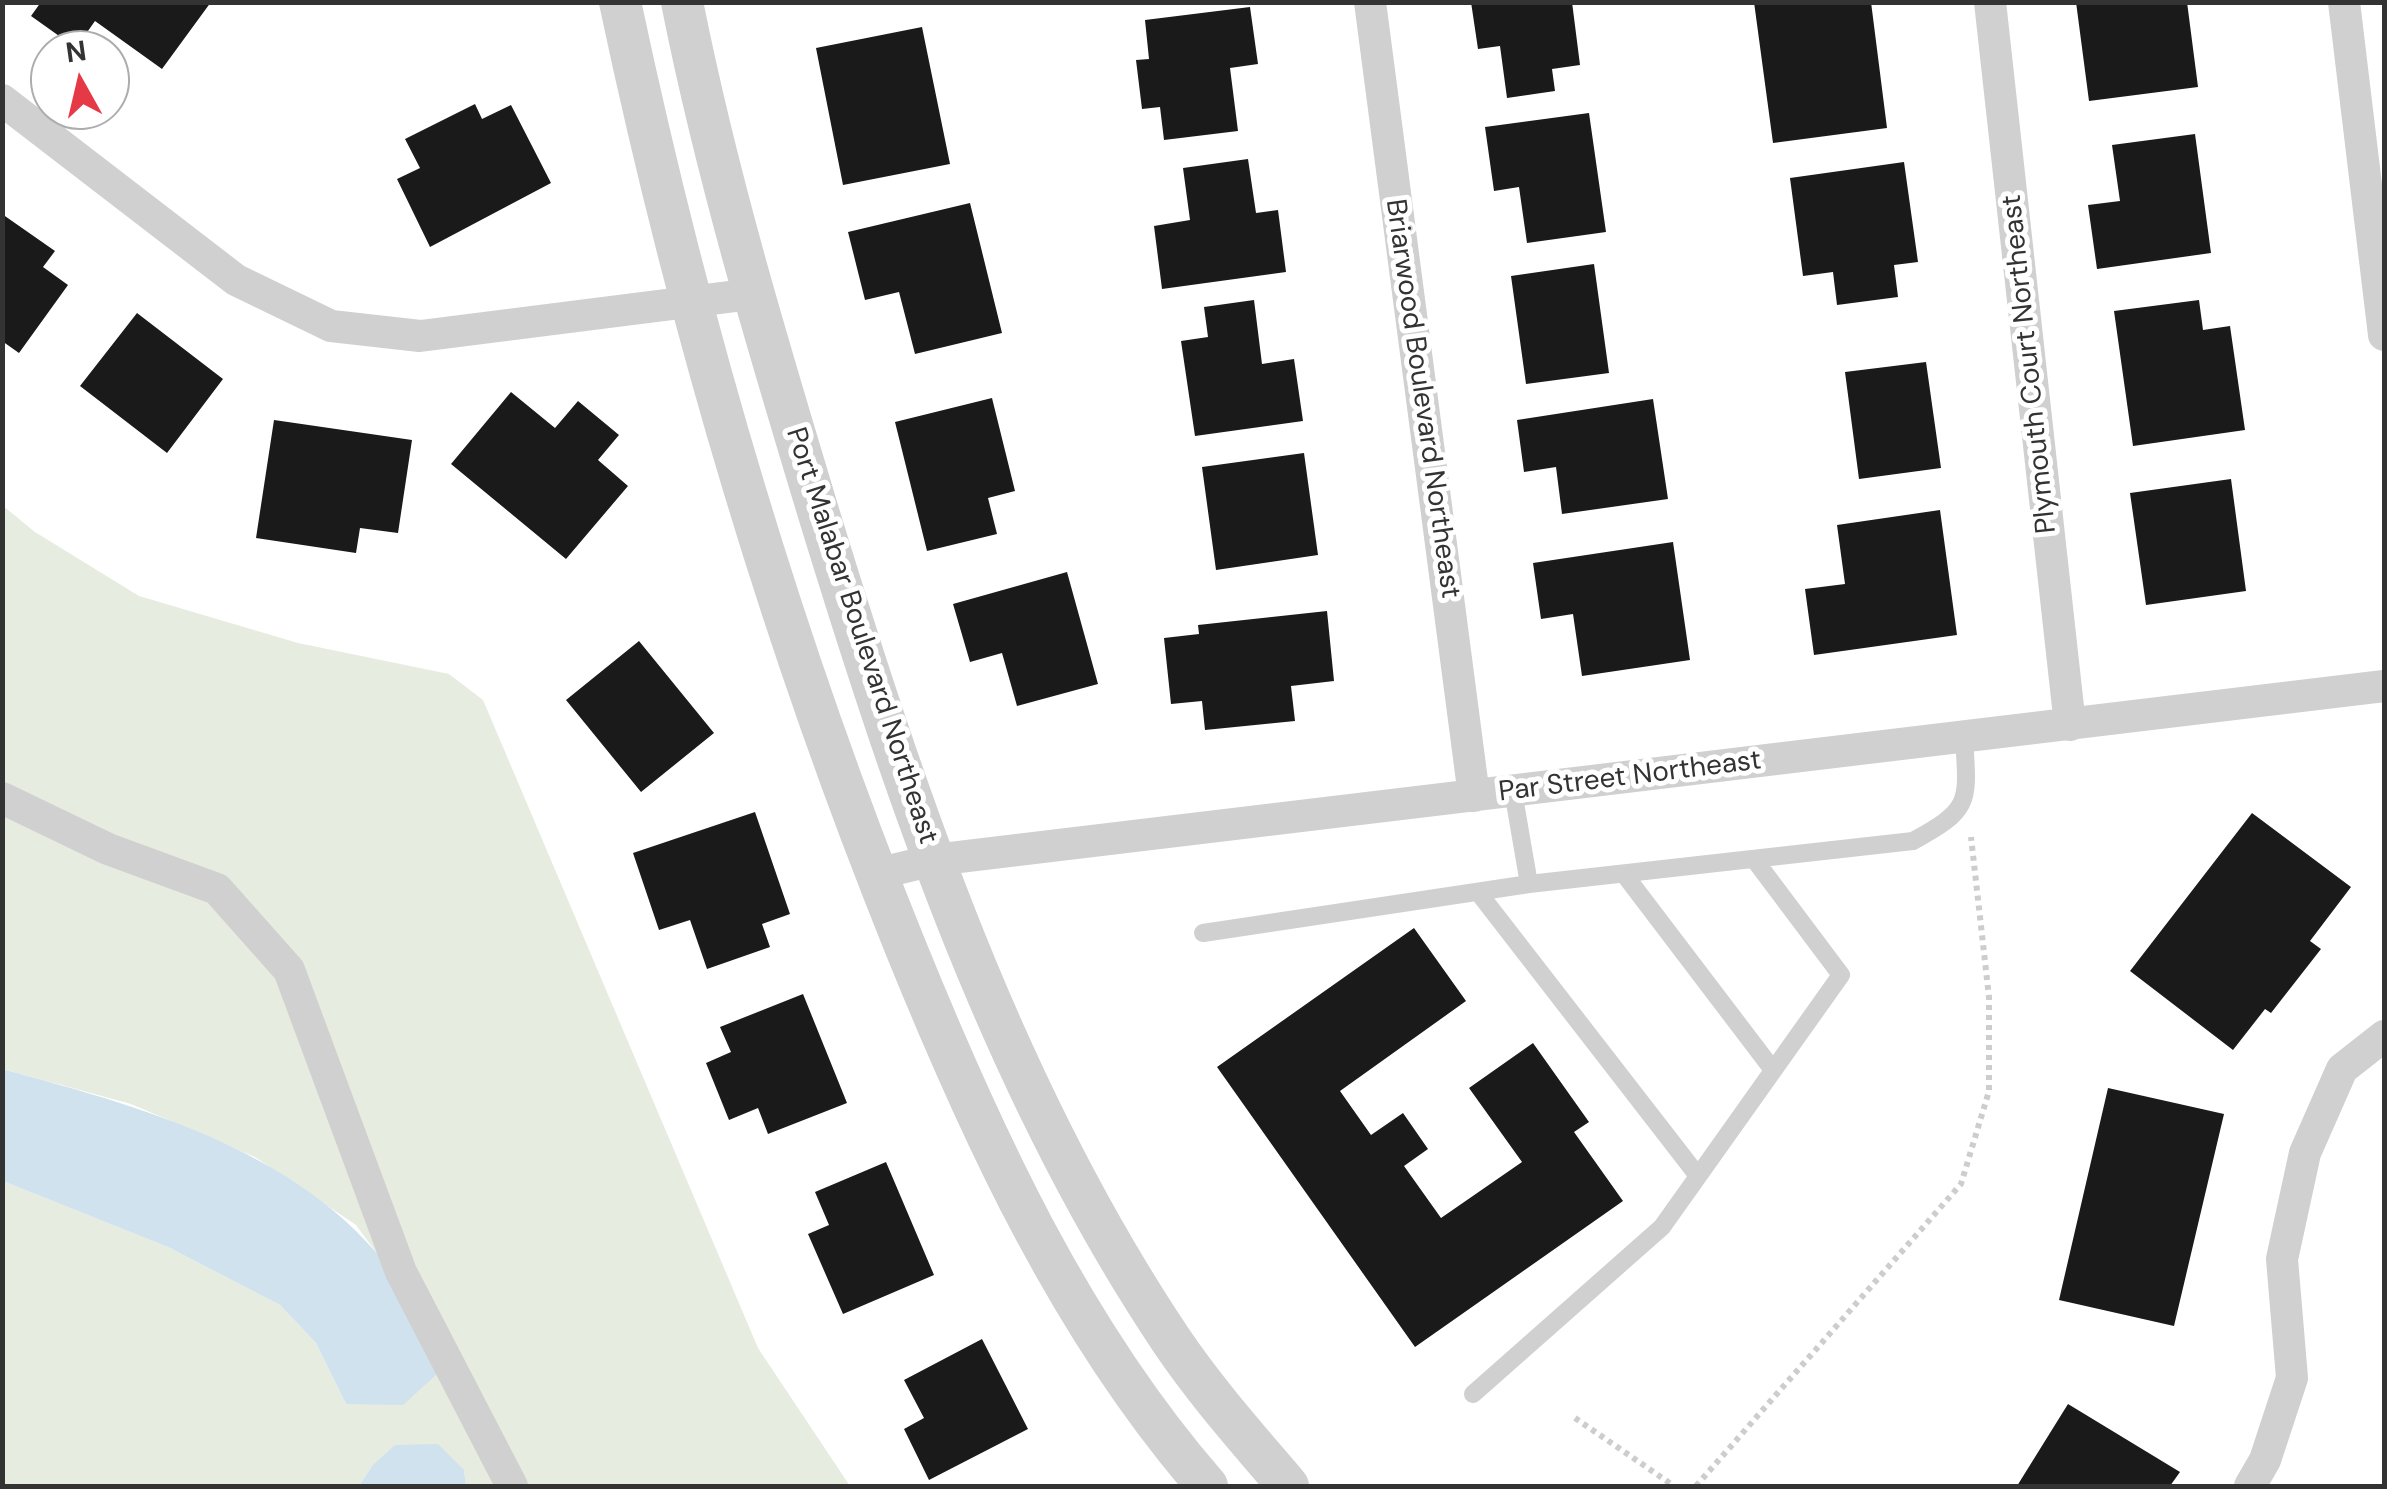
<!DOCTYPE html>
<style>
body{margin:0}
#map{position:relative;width:2387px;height:1489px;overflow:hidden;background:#fff;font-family:"DM Sans",sans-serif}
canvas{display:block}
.frame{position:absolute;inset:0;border:5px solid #333;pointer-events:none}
.north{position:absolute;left:30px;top:30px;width:100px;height:100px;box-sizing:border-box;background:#fff;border:2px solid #adadad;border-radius:50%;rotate:352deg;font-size:28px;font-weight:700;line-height:40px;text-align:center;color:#333}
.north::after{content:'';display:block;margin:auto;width:35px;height:45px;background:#e63946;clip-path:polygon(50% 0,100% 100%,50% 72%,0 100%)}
</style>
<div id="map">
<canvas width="2387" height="1489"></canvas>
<div class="frame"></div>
<div class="north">N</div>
</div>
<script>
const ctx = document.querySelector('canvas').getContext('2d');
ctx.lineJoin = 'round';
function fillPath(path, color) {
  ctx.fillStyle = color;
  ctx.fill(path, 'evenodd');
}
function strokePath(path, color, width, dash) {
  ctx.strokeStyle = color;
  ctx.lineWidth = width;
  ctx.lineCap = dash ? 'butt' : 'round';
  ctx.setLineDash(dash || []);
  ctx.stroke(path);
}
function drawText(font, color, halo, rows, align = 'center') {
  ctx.font = font + ' "DM Sans",sans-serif';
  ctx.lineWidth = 10;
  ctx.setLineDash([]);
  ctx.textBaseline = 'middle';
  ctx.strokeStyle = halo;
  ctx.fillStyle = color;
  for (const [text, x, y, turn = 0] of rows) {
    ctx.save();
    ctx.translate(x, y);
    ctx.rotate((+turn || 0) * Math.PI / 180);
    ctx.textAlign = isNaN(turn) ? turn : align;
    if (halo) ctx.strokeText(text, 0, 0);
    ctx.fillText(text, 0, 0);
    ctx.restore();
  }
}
fillPath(new Path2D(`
 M 2,505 L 35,532 L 139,596 L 298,643 L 449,674 L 483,700 L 758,1348 L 850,1486 L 466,1486 L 464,1470 L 372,1466 L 359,1486 L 3,1486 L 3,1181 L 168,1247 L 280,1305 L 316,1343 L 346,1404 L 414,1304 L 356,1225 L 255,1157 L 131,1104 L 3,1069 Z`), '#e6ecdf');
fillPath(new Path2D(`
 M 2,1069 C 154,1110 327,1158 412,1302 C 425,1322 430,1351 437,1374 L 403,1405 L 346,1404 L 316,1343 L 280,1305 L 168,1247 L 3,1181 Z
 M 438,1444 L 464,1470 L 466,1486 L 359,1486 L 372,1466 L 395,1445 Z`), '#cfe2ee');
fillPath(new Path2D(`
 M 41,2 L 211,2 L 162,69 L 95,21 L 76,48 L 31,16 Z
 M 1471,2 L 1572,2 L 1580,65 L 1552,69 L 1555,91 L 1507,98 L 1500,46 L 1478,49 Z
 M 1754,2 L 1871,2 L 1887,128 L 1773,143 Z
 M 2076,2 L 2187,2 L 2198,87 L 2089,101 Z
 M 1250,7 L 1258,64 L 1230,68 L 1238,131 L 1164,140 L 1160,107 L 1142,109 L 1136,60 L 1149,59 L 1145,20 Z
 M 922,27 L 950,164 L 843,185 L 816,48 Z
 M 475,104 L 482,119 L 511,105 L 551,183 L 430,247 L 397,179 L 420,168 L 405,139 Z
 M 1589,113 L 1606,232 L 1527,243 L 1519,187 L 1494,191 L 1485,127 Z
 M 2195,134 L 2211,253 L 2097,269 L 2088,205 L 2120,201 L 2112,145 Z
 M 1248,159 L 1256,213 L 1278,210 L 1286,272 L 1162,289 L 1154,226 L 1190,220 L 1183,168 Z
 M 1904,162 L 1918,262 L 1894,265 L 1898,297 L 1837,305 L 1833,272 L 1803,276 L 1790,178 Z
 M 970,203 L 1002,333 L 915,354 L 899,292 L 865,300 L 848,232 Z
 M 2,214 L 55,251 L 43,267 L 68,285 L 19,353 L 2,341 Z
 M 1594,264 L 1609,373 L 1526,384 L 1511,276 Z
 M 1254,300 L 1262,364 L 1294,359 L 1303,421 L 1195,436 L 1181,341 L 1208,337 L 1204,307 Z
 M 2199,300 L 2203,330 L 2230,326 L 2245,430 L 2133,446 L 2114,311 Z
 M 137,313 L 223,379 L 167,453 L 80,386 Z
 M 1926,362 L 1941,468 L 1859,479 L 1845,372 Z
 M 511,392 L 555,428 L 578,401 L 619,435 L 598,460 L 628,486 L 566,559 L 451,464 Z
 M 992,398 L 1015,491 L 988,498 L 997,534 L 927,551 L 895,422 Z
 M 1653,399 L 1668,499 L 1562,514 L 1556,467 L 1524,472 L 1517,420 Z
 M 274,420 L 412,440 L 398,533 L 360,528 L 356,553 L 256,538 Z
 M 1304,453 L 1318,555 L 1216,570 L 1202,467 Z
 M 2231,479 L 2246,591 L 2146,605 L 2130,493 Z
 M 1940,510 L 1957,635 L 1814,655 L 1805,589 L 1845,584 L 1837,525 Z
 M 1673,542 L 1690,660 L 1582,676 L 1573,614 L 1541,619 L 1533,563 Z
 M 1067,572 L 1098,684 L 1017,706 L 1002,653 L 970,662 L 953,604 Z
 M 1327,611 L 1334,681 L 1291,686 L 1295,721 L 1205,730 L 1202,701 L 1171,704 L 1164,638 L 1199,634 L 1198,625 Z
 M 639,641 L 714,733 L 641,792 L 566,700 Z
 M 755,812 L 790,914 L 762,924 L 770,947 L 707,969 L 690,920 L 659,930 L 633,853 Z
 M 2252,813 L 2351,887 L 2310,941 L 2321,949 L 2271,1013 L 2265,1009 L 2233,1050 L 2130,971 Z
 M 1414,928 L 1466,1001 L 1340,1091 L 1371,1135 L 1403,1113 L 1428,1149 L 1404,1166 L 1441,1218 L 1522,1162 L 1469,1088 L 1533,1043 L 1589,1122 L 1574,1132 L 1623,1201 L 1415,1347 L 1217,1067 Z
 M 803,994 L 847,1103 L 768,1134 L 758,1108 L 729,1120 L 706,1063 L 731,1052 L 720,1027 Z
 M 2108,1088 L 2224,1114 L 2174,1326 L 2059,1300 Z
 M 886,1162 L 934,1275 L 843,1314 L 808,1234 L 829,1225 L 815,1192 Z
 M 982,1339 L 1028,1429 L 929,1480 L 904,1429 L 924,1418 L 904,1380 Z
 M 2068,1404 L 2180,1472 L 2170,1486 L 2017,1486 Z`), '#1a1a1a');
strokePath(new Path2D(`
 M 1575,1418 L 1674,1486
 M 1696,1486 L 1961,1184 L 1989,1091 L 1989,997 L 1971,837`), '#cdcdcd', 6, [5, 5]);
strokePath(new Path2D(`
 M 1624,874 L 1773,1070
 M 1529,884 L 1913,841 C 1972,809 1968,802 1964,737
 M 1478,892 L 1698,1176
 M 1203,933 L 1529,884 L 1513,791
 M 1473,1394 L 1662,1227 L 1841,975 L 1754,859`), '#d0d0d0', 18);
strokePath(new Path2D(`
 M 1370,2 L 1474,796
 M 1990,2 L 2070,725
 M 2344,2 L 2384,335
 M 2,100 L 236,280 L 331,326 L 420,336 L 752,294
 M 2,798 L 108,849 L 217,889 L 289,970 L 401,1272 L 512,1486
 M 876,874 L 934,860 L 2384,686
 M 2250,1486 L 2265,1460 L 2292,1378 L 2282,1259 L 2305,1153 L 2342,1069 L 2384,1036`), '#d0d0d0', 32);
strokePath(new Path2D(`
 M 620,2 C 688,323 782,642 905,946 C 982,1136 1071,1330 1207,1486
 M 682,2 C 717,178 769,349 821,521 C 908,804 1005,1092 1171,1340 C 1206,1392 1248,1439 1288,1486`), '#d0d0d0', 42);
drawText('28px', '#333', '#fff', [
 ["Plymouth Court Northeast",2030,364,-96],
 ["Briarwood Boulevard Northeast",1422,399,82],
 ["Port Malabar Boulevard Northeast",861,636,72],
 ["Par Street Northeast",1630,777,-7]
]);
</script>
